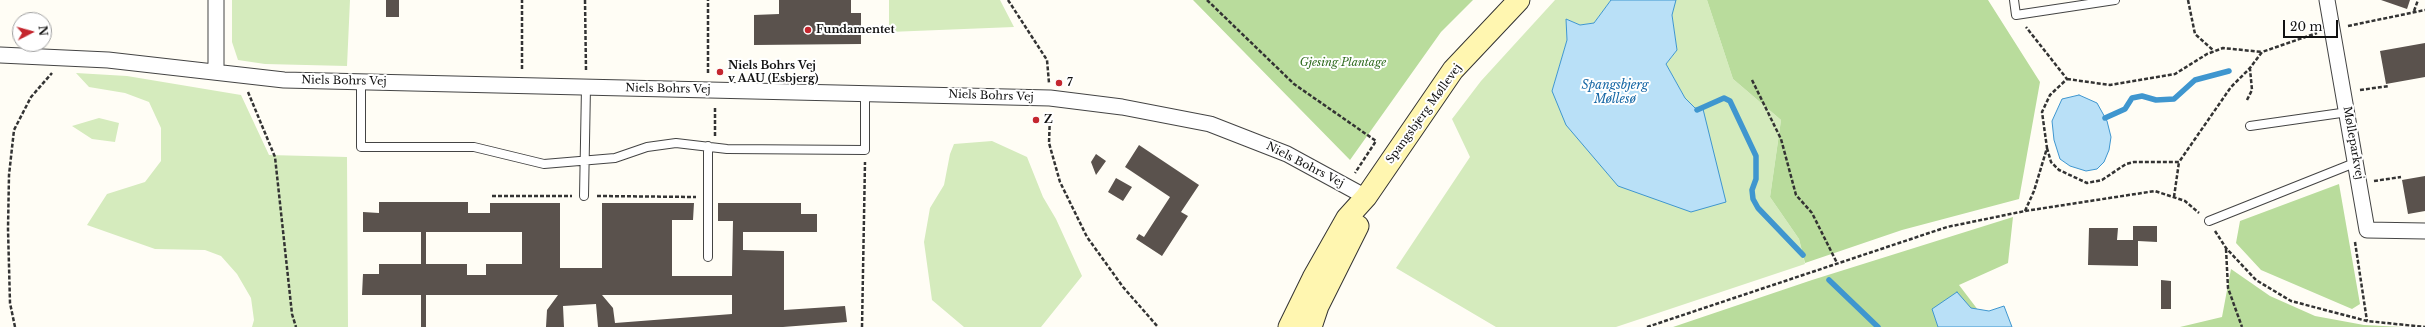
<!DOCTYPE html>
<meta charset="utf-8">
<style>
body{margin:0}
#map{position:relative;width:2425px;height:327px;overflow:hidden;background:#fffdf5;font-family:"Libre Baskerville",serif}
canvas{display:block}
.north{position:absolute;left:12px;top:12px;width:40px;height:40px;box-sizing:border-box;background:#fff;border:1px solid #a0a0a0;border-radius:50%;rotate:84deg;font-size:11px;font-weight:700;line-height:16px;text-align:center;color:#111}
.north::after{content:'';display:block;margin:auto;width:14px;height:18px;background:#c4262e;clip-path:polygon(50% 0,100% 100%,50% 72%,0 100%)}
.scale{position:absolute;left:2283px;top:20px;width:55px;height:18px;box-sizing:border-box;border:2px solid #111;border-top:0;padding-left:5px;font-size:12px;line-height:14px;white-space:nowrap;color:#111;-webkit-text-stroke:3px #fff;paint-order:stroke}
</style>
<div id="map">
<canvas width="2425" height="327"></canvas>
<div class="north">N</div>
<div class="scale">20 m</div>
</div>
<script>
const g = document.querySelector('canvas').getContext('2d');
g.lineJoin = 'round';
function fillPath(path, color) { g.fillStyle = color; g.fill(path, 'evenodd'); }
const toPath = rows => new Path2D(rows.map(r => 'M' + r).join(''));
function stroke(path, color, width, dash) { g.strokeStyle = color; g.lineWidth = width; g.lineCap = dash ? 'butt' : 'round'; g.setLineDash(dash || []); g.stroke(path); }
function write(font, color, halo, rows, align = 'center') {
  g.font = font + ' "Libre Baskerville",serif'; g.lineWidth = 4; g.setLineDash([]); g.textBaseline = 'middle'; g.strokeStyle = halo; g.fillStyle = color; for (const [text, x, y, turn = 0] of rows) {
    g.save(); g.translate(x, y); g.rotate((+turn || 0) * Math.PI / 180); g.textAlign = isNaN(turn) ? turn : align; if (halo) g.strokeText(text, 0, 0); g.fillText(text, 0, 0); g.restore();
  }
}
const green = toPath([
 [232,0,350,0,347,66,265,64,238,60,232,42],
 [889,0,1000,0,1014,27,889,32],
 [1555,0,1611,0,1594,23,1580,25,1566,19,1567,40,1552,91,1695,108,1685,98,1666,64,1677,50,1672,15,1674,4,1676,0,1707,0,1733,79,1781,120,1770,197,1799,239,1805,264,1616,327,1496,327,1396,268,1470,157,1452,119,1481,81],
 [76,73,127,76,241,95,269,155,347,157,348,327,252,327,254,320,251,298,237,274,221,256,205,250,155,249,87,225,107,194,145,182,161,161,161,128,149,102,125,93,89,87],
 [99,118,119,123,115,142,92,139,72,126],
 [992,141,1027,157,1043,197,1056,219,1082,276,1041,327,964,327,932,300,924,242,930,208,944,185,950,154,954,144]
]);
const forest = toPath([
 [1193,0,1473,0,1441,32,1350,160],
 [1707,0,1988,0,2040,82,2019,199,1902,230,1805,263,1799,239,1770,197,1781,120,1733,79],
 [2339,184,2360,304,2352,309,2261,270,2236,243,2240,221],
 [2013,217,2008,263,1959,285,1991,327,1673,327,1812,280],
 [2231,269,2270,296,2315,316,2364,325,2402,327,2180,327,2222,317]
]);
const water = toPath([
 [1611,0,1676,0,1672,15,1677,50,1666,64,1685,98,1695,108,1703,109,1726,202,1691,212,1618,186,1566,125,1552,91,1567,40,1566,19,1580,25,1594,23,1611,0],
 [2079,95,2097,103,2107,121,2111,137,2109,150,2104,162,2097,169,2086,171,2070,166,2060,159,2054,140,2052,121,2062,99,2079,95],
 [1957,292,1971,308,1989,311,2004,306,2012,327,1938,327,1932,309,1957,292]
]);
const stream = toPath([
 [1697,110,1724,98,1730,101,1756,156,1756,179,1752,190,1753,199,1758,208,1803,255],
 [2105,118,2125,109,2132,98,2142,96,2156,100,2174,99,2195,80,2229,71],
 [1829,280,1878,327]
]);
const building = toPath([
 [386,0,399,0,399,17,386,17],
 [779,0,851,0,851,13,861,13,861,44,754,45,754,15,779,14],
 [2381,0,2410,0,2407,9],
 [2425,43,2425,77,2386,84,2380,51],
 [1139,145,1199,185,1181,212,1188,216,1162,256,1136,239,1139,234,1144,237,1170,197,1125,167],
 [1096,154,1106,161,1096,175,1091,162],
 [2425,176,2425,211,2408,214,2402,180],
 [1116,178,1132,187,1123,201,1108,192],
 [379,202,468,202,468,213,490,213,490,203,560,203,560,268,602,268,602,203,694,203,693,220,672,220,672,276,732,276,733,221,718,221,718,203,801,203,801,214,817,214,817,232,743,232,743,250,784,251,784,310,845,306,847,322,783,327,598,327,596,304,563,306,564,327,546,327,547,310,558,295,426,295,426,327,421,327,421,295,362,295,363,274,379,274,379,264,421,264,421,232,363,232,363,212,379,213],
 [426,232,522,232,522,264,486,264,486,275,467,275,467,264,426,264],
 [602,295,732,295,732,314,615,323,613,308],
 [2133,226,2157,226,2157,242,2138,241,2138,266,2088,265,2089,228,2118,228,2117,240,2133,240],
 [2161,280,2171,281,2171,309,2161,309]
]);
const path = toPath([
 [585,0,586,70],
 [1008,0,1047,60,1049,83],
 [1207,0,1294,84,1376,141,1355,173],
 [2188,0,2195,34,2214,51],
 [2414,11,2418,0],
 [2348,26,2425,10],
 [522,69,522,0],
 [708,73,708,0],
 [2067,79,2110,85,2175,74,2207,54,2223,48,2262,52],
 [1752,80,1781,139,1796,195,1812,213,1837,263],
 [2360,90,2389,86],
 [248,92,275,157,292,314,296,327],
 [2247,100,2252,90,2250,69],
 [1050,114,1049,143,1060,182,1087,237,1123,287,1158,327],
 [715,136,715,107],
 [2047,148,2051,162,2059,170,2087,183,2102,180,2126,164,2134,162,2179,162,2231,87,2250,68,2262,52,2317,33],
 [2374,181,2401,177],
 [492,196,572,196],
 [597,196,696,197],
 [2174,197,2179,162],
 [2025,211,2034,191,2047,148,2042,112,2050,95,2067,79,2026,27],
 [2215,231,2226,248,2256,280,2291,301,2367,321,2425,327],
 [2355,242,2367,321],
 [2226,249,2228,288,2242,327],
 [15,327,10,303,8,229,9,175,14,130,31,97,52,73],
 [862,327,865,162],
 [1647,327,1947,227,2025,211,2155,191,2185,201,2199,213]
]);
const lane = toPath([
 [2014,0,2016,15,2115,0],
 [361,82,361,147,474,147,544,164,615,158,647,147,676,143,727,149,865,150,865,92],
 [2250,126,2348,112],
 [708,146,708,257],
 [584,196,586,87],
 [2209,221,2357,162]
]);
const street = toPath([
 [2327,0,2367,230,2425,231],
 [0,55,108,60,284,80,1050,98,1122,107,1210,124,1287,154,1366,197],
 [216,71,216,0]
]);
const secondary = toPath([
 [1289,327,1313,278,1347,218,1366,197,1453,70,1519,0],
 [1311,327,1318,306,1358,226]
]);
const markers = [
 [808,30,4,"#c4262e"],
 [720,72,4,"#c4262e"],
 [1059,83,4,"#c4262e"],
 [1036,120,4,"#c4262e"]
];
const poiNames = [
 ["Fundamentet",816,30],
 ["Niels Bohrs Vej",728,66],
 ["v AAU (Esbjerg)",728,79],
 ["7",1067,83],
 ["Z",1044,120]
];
const parkNames = [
 ["Gjesing Plantage",1343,63]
];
const streetNames = [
 ["Niels Bohrs Vej",344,81,1],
 ["Niels Bohrs Vej",668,89,1],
 ["Niels Bohrs Vej",991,96,2],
 ["Spangsbjerg Møllevej",1424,114,-54],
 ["Mølleparkvej",2353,143,80],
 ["Niels Bohrs Vej",1305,165,27]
];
const waterNames = [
 ["Spangsbjerg",1615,86],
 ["Møllesø",1615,100]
];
fillPath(green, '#d5ebbd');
fillPath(forest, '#b9dc9c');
fillPath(water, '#b9e0f7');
stroke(water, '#3f96cf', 1);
stroke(stream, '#3f96cf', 5.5);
fillPath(building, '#5a524d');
stroke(lane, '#444', 10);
stroke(street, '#444', 17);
stroke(secondary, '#333', 23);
stroke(path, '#333', 2.5, [4, 2]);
stroke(lane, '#fff', 8);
stroke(street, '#fff', 15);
stroke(secondary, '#fff6b0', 21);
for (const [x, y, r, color] of markers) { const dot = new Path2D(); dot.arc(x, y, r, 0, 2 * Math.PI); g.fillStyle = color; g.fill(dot); stroke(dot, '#fff', 1.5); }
write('bold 11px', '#111', '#fff', poiNames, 'left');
write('italic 11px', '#2f6b1f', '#fff', parkNames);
write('11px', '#111', '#fff', streetNames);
write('italic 12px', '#1768a6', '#fff', waterNames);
</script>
